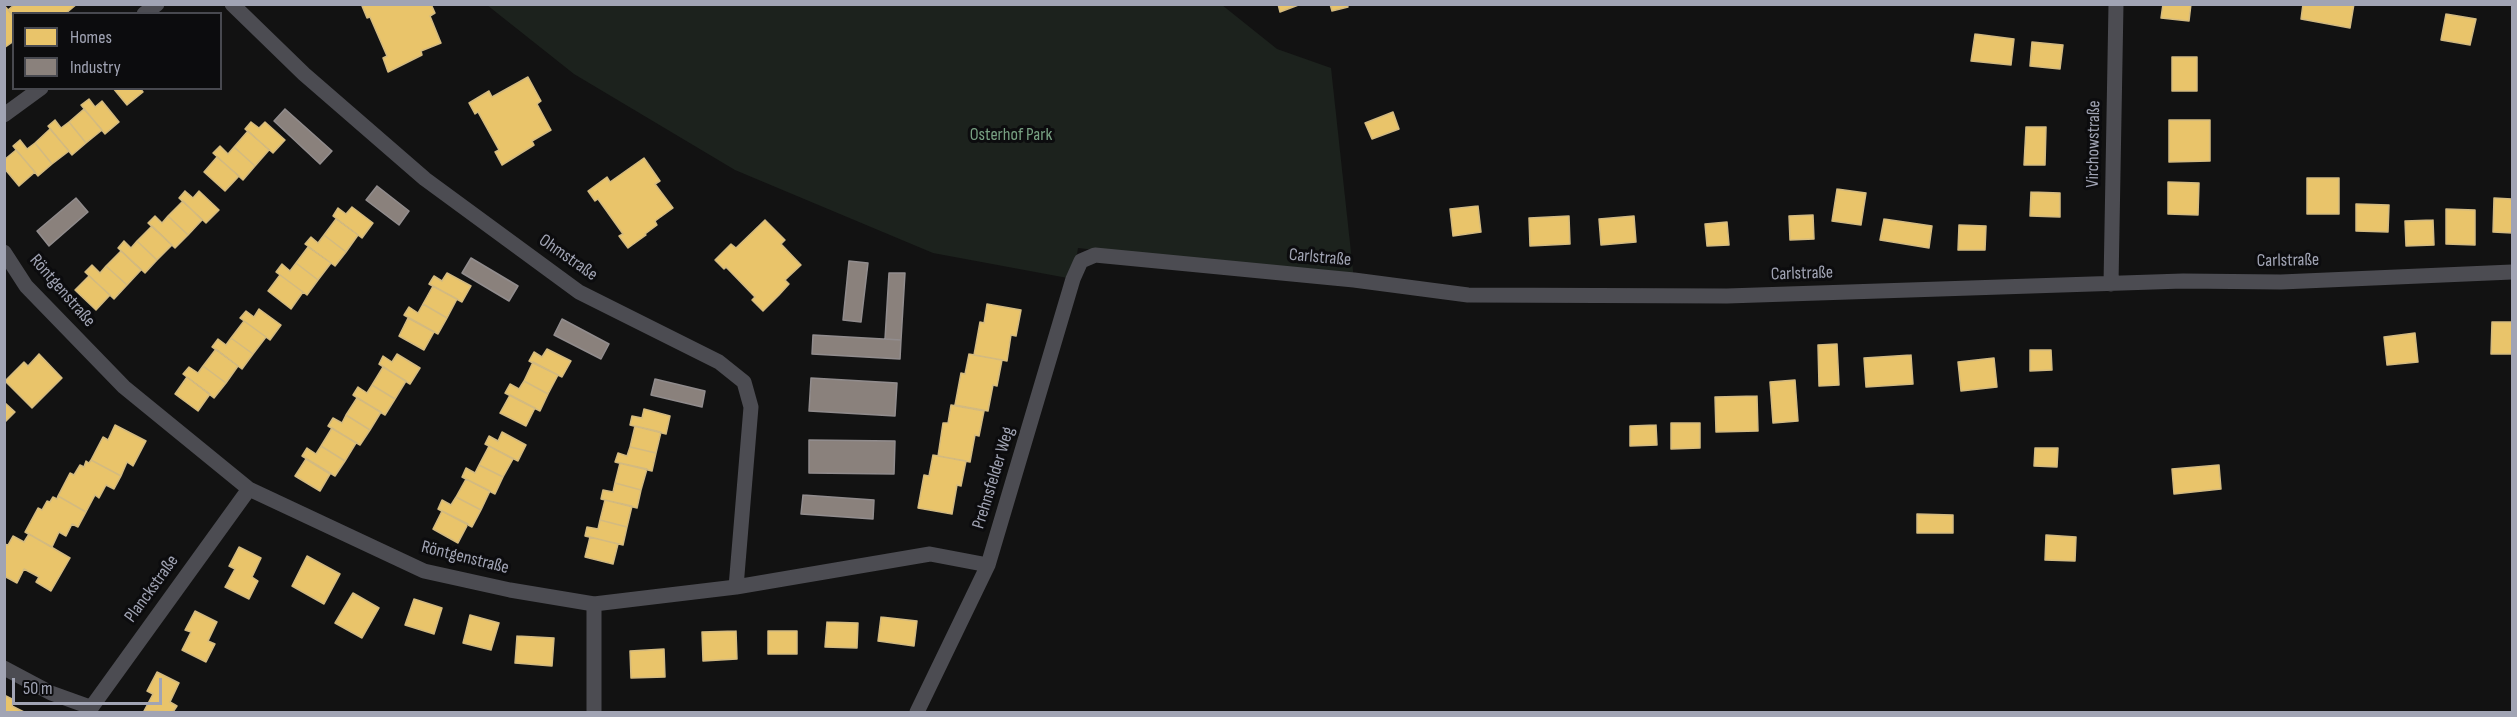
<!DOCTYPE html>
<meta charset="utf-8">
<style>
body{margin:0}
#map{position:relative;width:2517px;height:717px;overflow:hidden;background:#121212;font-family:"Sofia Sans Condensed",sans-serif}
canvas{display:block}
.frame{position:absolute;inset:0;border:6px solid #a1a4b4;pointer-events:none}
.legend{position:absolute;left:12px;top:12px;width:210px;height:78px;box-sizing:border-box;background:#0c0c0e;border:2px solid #484950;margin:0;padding:8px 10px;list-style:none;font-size:18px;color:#a1a4b4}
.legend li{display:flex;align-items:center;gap:12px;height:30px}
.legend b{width:30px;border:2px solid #484950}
.scale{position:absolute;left:12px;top:678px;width:150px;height:27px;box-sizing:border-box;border:3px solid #a1a4b4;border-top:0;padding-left:8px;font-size:18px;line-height:21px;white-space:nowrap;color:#a1a4b4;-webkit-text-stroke:4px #0c0c0e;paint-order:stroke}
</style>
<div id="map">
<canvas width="2517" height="717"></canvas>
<div class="frame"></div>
<ul class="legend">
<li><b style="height:16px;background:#e9c46a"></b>Homes</li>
<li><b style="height:16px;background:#8a817c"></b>Industry</li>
</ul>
<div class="scale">50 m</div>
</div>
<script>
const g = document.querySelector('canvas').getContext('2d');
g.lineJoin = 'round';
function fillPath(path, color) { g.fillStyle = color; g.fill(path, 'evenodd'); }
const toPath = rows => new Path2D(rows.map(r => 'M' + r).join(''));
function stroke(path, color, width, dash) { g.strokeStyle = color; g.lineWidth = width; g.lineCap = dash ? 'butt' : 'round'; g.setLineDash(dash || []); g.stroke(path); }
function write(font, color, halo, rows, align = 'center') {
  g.font = font + ' "Sofia Sans Condensed",sans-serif'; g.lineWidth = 6; g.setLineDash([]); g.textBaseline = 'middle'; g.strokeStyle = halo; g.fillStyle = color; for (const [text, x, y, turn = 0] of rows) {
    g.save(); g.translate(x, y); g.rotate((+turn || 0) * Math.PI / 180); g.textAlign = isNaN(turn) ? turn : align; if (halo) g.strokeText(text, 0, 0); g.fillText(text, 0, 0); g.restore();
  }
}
const green = toPath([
 [487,5,1222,5,1277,49,1331,68,1354,280,1078,248,1073,279,933,253,735,170,574,74]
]);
const homes = toPath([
 [15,4,77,4,65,14,14,14,14,17,8,10,15,4],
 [367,4,431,4,435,13,430,16,441,43,421,51,422,55,388,72,383,58,387,56,370,17,367,18,362,6,367,4],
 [1278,4,1301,4,1280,12,1278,4],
 [1330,4,1347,4,1348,7,1332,11,1330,4],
 [2163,4,2191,4,2189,21,2161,18,2163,4],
 [2303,4,2354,4,2350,28,2301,19,2303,4],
 [4,5,14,17,14,41,4,48,4,5],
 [2446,14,2476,19,2470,45,2441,40,2446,14],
 [1975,34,2014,39,2011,65,1971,61,1975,34],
 [2032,42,2063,45,2060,69,2030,66,2032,42],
 [2172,57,2197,57,2197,91,2172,91,2172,57],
 [528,77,541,101,537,104,551,130,532,141,534,145,502,165,495,152,499,150,478,112,475,114,469,103,489,91,492,97,528,77],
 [113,88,140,88,143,92,127,105,113,88],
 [89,99,95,107,102,101,119,122,105,134,81,105,89,99],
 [84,109,102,130,86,143,69,122,84,109],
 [1393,112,1399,129,1372,139,1365,123,1393,112],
 [55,120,61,128,69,122,86,143,72,155,48,126,55,120],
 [2169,120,2210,120,2210,161,2169,162,2169,120],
 [251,122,259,128,265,122,285,140,273,153,245,129,251,122],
 [2026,127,2046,127,2045,165,2024,165,2026,127],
 [50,129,69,151,52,164,35,143,50,129],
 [248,131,269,150,255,166,234,147,248,131],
 [20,140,27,149,35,143,52,164,38,176,13,146,20,140],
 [220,146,228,154,234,147,255,166,243,180,213,153,220,146],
 [16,150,35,172,19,186,4,168,4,160,16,150],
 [217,157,239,176,225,191,204,172,217,157],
 [644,158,660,181,655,184,673,208,655,221,657,225,645,234,646,235,628,248,619,236,623,234,598,199,595,201,588,191,607,177,610,182,644,158],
 [2307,178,2339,178,2339,214,2307,214,2307,178],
 [2168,182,2199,183,2198,215,2168,214,2168,182],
 [1837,189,1866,193,1861,225,1832,221,1837,189],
 [185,191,193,198,199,191,219,210,206,223,179,198,185,191],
 [2031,192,2060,193,2060,217,2030,216,2031,192],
 [2494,198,2512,199,2512,233,2493,232,2494,198],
 [183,201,202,220,188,235,168,216,183,201],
 [2356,204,2389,205,2388,232,2356,231,2356,204],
 [1478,206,1481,232,1453,236,1450,209,1478,206],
 [352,207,373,223,362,238,333,216,338,208,346,214,352,207],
 [2446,209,2475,210,2475,245,2446,244,2446,209],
 [1813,215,1814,239,1790,240,1789,216,1813,215],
 [155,216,162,223,168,216,188,235,175,248,148,223,155,216],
 [1569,216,1570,244,1530,246,1529,218,1569,216],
 [1634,216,1636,242,1601,245,1599,219,1634,216],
 [336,219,358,235,346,252,324,235,336,219],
 [1884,219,1932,226,1929,248,1880,240,1884,219],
 [765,220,785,240,781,244,801,265,785,280,789,284,779,295,763,311,752,300,755,297,726,267,724,269,715,260,731,244,736,248,765,220],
 [2433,220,2434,245,2406,246,2405,221,2433,220],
 [1727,222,1729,245,1707,246,1705,224,1727,222],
 [1959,225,1986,226,1985,250,1958,250,1959,225],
 [152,226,172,245,157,260,137,241,152,226],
 [324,235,346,252,335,266,305,244,311,237,318,243,324,235],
 [124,241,131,248,137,241,157,260,145,273,118,248,124,241],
 [308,247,331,263,318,280,296,263,308,247],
 [121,251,141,270,127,285,106,266,121,251],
 [296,263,318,280,307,295,276,272,282,264,290,271,296,263],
 [92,265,100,273,106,266,127,285,114,299,85,272,92,265],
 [447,273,471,286,462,302,429,284,434,276,442,281,447,273],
 [280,275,303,292,291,309,268,291,280,275],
 [89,276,110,295,96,310,75,290,89,276],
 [433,286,457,299,447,318,423,304,433,286],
 [423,304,447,318,438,334,404,315,409,307,418,313,423,304],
 [987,304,1021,310,1016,336,1011,335,1007,361,974,355,980,322,984,323,987,304],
 [259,309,281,325,270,340,240,318,246,311,254,317,259,309],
 [408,318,434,332,424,350,399,336,408,318],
 [244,321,266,337,253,354,231,338,244,321],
 [2492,322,2512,322,2512,354,2491,354,2492,322],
 [2415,333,2418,362,2387,365,2384,337,2415,333],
 [231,338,253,354,242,369,212,347,218,339,226,345,231,338],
 [1837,344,1839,385,1819,386,1818,345,1837,344],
 [216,349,238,366,226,383,203,366,216,349],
 [547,349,571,361,562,377,529,361,534,352,542,357,547,349],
 [2030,350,2051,350,2052,370,2030,371,2030,350],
 [39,354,62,378,32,408,5,381,24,362,28,366,39,354],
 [397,354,420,368,410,384,379,364,383,356,392,362,397,354],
 [969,354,1002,360,997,386,993,385,988,411,955,405,961,373,965,374,969,354],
 [1911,355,1913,384,1866,387,1864,358,1911,355],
 [1994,358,1997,387,1961,391,1958,362,1994,358],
 [533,362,558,375,548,394,524,381,533,362],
 [203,366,226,383,214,398,183,374,189,367,198,373,203,366],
 [383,367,406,381,395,399,372,385,383,367],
 [187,377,210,394,198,411,175,394,187,377],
 [1795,380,1798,421,1773,423,1770,382,1795,380],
 [524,381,548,394,540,411,505,393,510,384,519,389,524,381],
 [372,385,395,399,385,415,353,395,358,387,367,393,372,385],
 [510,395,535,408,526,426,500,413,510,395],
 [1757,396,1758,431,1716,432,1715,397,1757,396],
 [357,398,381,412,370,430,346,415,357,398],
 [4,402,15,412,4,423,4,402],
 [951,405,984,411,979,436,975,435,970,462,938,456,943,423,948,423,951,405],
 [644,409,670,416,666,434,630,425,632,416,642,418,644,409],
 [346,415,370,430,360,445,328,426,333,418,342,423,346,415],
 [1671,423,1700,423,1700,448,1671,449,1671,423],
 [115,425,146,441,133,466,127,462,121,476,91,460,103,437,108,440,115,425],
 [1656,425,1657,445,1630,446,1630,426,1656,425],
 [635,426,661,432,656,453,630,447,635,426],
 [332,428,356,443,345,461,321,446,332,428],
 [502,432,526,445,518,461,485,444,489,436,498,441,502,432],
 [321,446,345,461,335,476,302,456,307,448,316,454,321,446],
 [489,446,513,459,503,477,479,465,489,446],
 [630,447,656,453,652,471,615,462,618,453,627,456,630,447],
 [2035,448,2058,448,2057,467,2034,466,2035,448],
 [933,455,966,461,961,486,957,485,952,514,918,508,924,475,929,476,933,455],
 [306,459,330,474,320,491,295,476,306,459],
 [91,460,121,476,114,489,106,485,99,498,95,495,86,512,58,496,70,473,74,475,80,465,84,467,86,461,89,463,91,460],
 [620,463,647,469,641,490,615,483,620,463],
 [479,465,503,477,495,494,462,477,466,468,475,473,479,465],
 [2219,465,2221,489,2174,494,2172,469,2219,465],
 [466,479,490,491,481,510,456,497,466,479],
 [615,483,641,490,637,508,601,499,603,490,613,492,615,483],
 [58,496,86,512,78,527,72,524,66,536,59,532,52,547,25,532,38,508,42,510,47,501,50,502,53,497,57,499,58,496],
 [456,497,481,510,472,527,438,509,442,500,451,505,456,497],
 [605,500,632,506,627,527,600,520,605,500],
 [442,511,468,524,458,543,433,529,442,511],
 [1917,514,1953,515,1953,533,1917,533,1917,514],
 [600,520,627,527,623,545,585,536,587,527,598,529,600,520],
 [29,534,70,558,51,591,36,582,39,577,24,569,17,583,4,576,4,544,8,545,13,536,24,542,29,534],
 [2046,535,2076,537,2075,561,2045,560,2046,535],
 [590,537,618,544,613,564,585,557,590,537],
 [239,547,261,558,252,577,258,581,249,599,225,587,235,569,229,566,239,547],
 [307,556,340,574,324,604,292,586,307,556],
 [353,593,379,608,362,638,335,623,353,593],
 [414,599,442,608,434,634,405,625,414,599],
 [195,611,217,622,208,641,215,644,206,662,182,650,191,632,185,630,195,611],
 [470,615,499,623,491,650,463,643,470,615],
 [881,617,917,621,914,646,878,641,881,617],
 [827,622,858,623,857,648,825,647,827,622],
 [736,631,737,659,703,661,702,632,736,631],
 [768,631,797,631,797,654,768,654,768,631],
 [517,636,554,638,552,666,515,663,517,636],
 [664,649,665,677,631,678,630,651,664,649],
 [157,672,179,683,170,702,177,706,173,712,144,711,153,694,147,691,157,672],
 [4,695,14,700,12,706,24,712,4,712,4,695]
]);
const industry = toPath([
 [285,109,332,151,320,164,274,121,285,109],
 [377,186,409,211,399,225,366,200,377,186],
 [76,198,88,212,49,246,37,231,76,198],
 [471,258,518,286,509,301,462,273,471,258],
 [849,261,868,263,861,322,843,320,849,261],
 [889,273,905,273,901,340,885,339,889,273],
 [562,319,609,344,601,359,554,335,562,319],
 [813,335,901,340,900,359,812,354,813,335],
 [811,378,897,383,895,416,809,411,811,378],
 [655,379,705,391,702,407,651,395,655,379],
 [809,440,895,441,894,474,809,473,809,440],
 [803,495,874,500,873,519,801,514,803,495]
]);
const minor = toPath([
 [232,4,304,74,425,179,579,292,719,362,744,382,751,407,736,587],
 [144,14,157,4],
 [4,115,41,88],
 [4,252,26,286,124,387,249,489,424,571,510,590,594,604,736,587,930,554,988,565],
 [2111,284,2116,4],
 [594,604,594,712],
 [4,668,51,693,90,707],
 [88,712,249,489],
 [917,712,988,565,1073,279,1081,261,1095,255,1354,280,1468,295,1727,296,2183,281,2281,282,2512,272]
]);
const parkNames = [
 ["Osterhof Park",1011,135]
];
const streetNames = [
 ["Virchowstraße",2094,144,-89],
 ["Ohmstraße",568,258,35],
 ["Carlstraße",1320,258,5],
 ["Carlstraße",2288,261,-1],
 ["Carlstraße",1802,274,-2],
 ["Röntgenstraße",62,291,49],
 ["Prehnsfelder Weg",994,478,-73],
 ["Röntgenstraße",465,558,14],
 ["Planckstraße",152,589,-54]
];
fillPath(green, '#1c221d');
fillPath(homes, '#e9c46a');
stroke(homes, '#d3ba80', 1.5);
fillPath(industry, '#8a817c');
stroke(industry, '#918c8d', 1.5);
stroke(minor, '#4c4c52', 15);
write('18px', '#77a082', '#0c0c0e', parkNames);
write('18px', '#a1a4b4', '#0c0c0e', streetNames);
</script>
